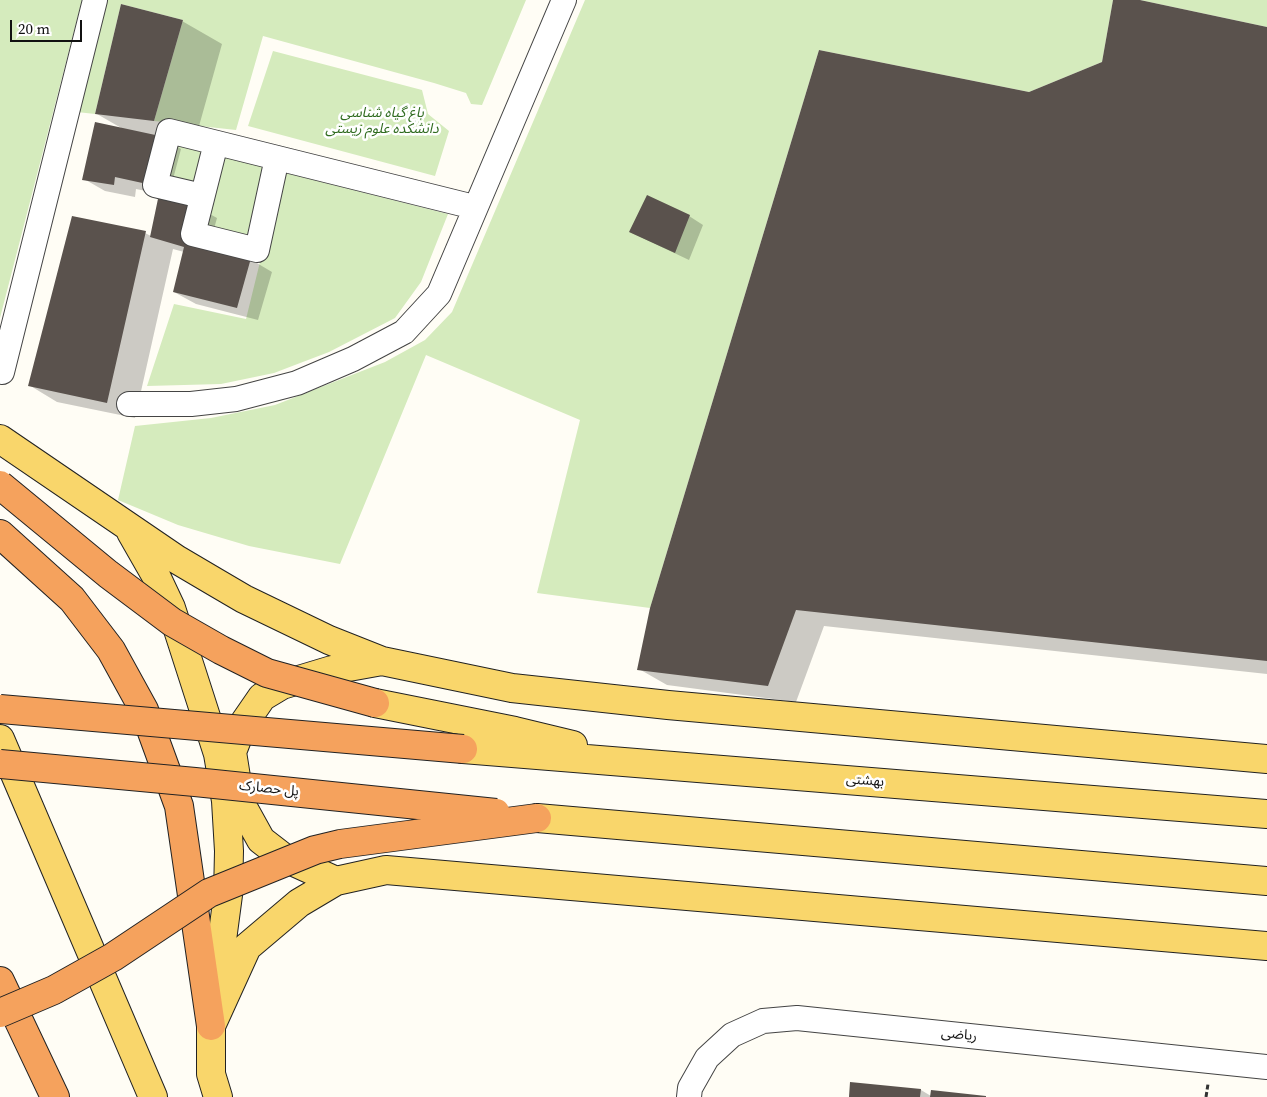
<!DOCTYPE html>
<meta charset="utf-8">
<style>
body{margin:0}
#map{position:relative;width:1267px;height:1097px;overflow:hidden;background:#fffdf5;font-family:"Source Serif 4",serif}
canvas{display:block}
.scale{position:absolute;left:10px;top:20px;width:72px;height:22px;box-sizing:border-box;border:2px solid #111;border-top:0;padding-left:6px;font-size:15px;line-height:18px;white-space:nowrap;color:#111;-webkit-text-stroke:4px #fff;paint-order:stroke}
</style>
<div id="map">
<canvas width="1267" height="1097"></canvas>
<div class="scale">20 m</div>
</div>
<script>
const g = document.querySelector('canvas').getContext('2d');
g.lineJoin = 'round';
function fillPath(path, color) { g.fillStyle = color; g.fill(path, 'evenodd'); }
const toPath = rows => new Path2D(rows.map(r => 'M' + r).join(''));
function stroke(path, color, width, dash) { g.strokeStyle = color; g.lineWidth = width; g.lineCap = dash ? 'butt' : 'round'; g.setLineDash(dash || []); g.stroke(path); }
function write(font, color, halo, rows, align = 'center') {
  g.font = font + ' "Source Serif 4","Noto Sans Arabic",serif'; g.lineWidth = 5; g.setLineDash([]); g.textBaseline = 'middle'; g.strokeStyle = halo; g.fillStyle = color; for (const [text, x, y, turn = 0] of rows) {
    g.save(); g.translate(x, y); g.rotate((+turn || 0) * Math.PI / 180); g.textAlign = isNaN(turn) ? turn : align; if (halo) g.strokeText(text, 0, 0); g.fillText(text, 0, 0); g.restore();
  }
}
const green = toPath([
 [0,0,82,0,0,318],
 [107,0,526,0,482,105,471,104,466,93,434,83,263,36,236,130,154,121,183,20,121,4,95,114,77,112],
 [585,0,1113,0,1102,62,1029,92,819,50,650,608,537,593,580,420,426,355,340,564,249,546,178,525,118,500,135,426,211,418,275,405,385,362,425,340,452,312],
 [1140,0,1267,0,1267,27],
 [273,51,422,90,428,114,449,131,435,176,248,126],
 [172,139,205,149,194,187,163,176],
 [220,153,268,166,252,238,200,225],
 [282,172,448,214,421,282,395,318,329,352,274,373,221,384,147,386,174,304,246,319]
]);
const shadow = toPath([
 [1114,0,1134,0,1267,28,1267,674,824,626,796,702,667,685,639,669,1029,93,1103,63],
 [182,21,222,44,194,144,165,140,181,149,168,198,195,206,217,218,209,247,250,259,272,272,258,320,196,304,174,292,184,252,173,249,135,418,57,402,29,385,145,233,151,236,161,194,136,189,135,197,105,191,84,179,123,129,97,114],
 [689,216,703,225,689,260,630,232],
 [851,1083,921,1090,931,1096,985,1097,850,1097]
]);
const building = toPath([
 [1113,0,1140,0,1267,27,1267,661,796,610,768,686,637,670,650,608,819,50,1029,92,1102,62],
 [121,4,183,20,154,121,95,114],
 [95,122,160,136,147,184,115,177,114,185,82,180],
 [159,194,196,205,186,239,251,258,237,308,173,292,184,247,150,237],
 [647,195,690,215,675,253,629,232],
 [72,216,146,231,107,403,28,386],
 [850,1082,921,1089,920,1097,849,1097],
 [931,1090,986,1096,986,1097,930,1097]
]);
const path = toPath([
 [1206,1097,1208,1084]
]);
const minor = toPath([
 [216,143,193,234,257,250,277,158],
 [202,196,155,185,169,131,474,207],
 [2,372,95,0],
 [129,404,191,404,236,399,297,383,353,359,404,332,439,294,564,0],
 [689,1097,690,1088,707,1058,732,1035,763,1021,797,1018,1267,1067]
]);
const major = toPath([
 [0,439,176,559,215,582,244,599,329,640,382,661,512,688,668,705,1267,759],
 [131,532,155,574,171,608,218,754,226,801,229,851,228,895,214,1000],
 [375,703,515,731,573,745],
 [0,739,153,1097],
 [463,749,1267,814],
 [537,818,1267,881],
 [336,881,283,857,261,840,240,802,232,752,242,726,262,697,282,685,332,670,382,661],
 [218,1097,211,1074,211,1026,247,947,299,903,336,881,386,870,1267,946]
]);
const highway = toPath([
 [0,534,72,599,111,650,144,710,179,806,211,1026],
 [0,981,55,1097]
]);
const highwayBridge = toPath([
 [0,485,108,574,172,622,221,650,267,673,375,703],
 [0,709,463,749],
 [0,764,195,782,496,813],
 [0,1013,54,990,113,957,209,893,315,850,340,844,537,818]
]);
const parkNames = [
 ["باغ گیاه شناسی",382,113],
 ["دانشکده علوم زیستی",382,129]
];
const streetNames = [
 ["بهشتى",865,781,4],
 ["پل حصارک",269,789,6],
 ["ریاضی",959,1035,6]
];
fillPath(green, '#d5ebbd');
fillPath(shadow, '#0003');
fillPath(building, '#5a524d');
stroke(minor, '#444', 26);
stroke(major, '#222', 30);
stroke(highway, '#222', 30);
stroke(path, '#333', 3, [5, 2.5]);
stroke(minor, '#fff', 24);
stroke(major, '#f9d66b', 28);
stroke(highway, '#f5a25d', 28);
stroke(highwayBridge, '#222', 30, []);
stroke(highwayBridge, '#f5a25d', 28);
write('italic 14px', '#2f6b1f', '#fff', parkNames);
write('14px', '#111', '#fff', streetNames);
</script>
